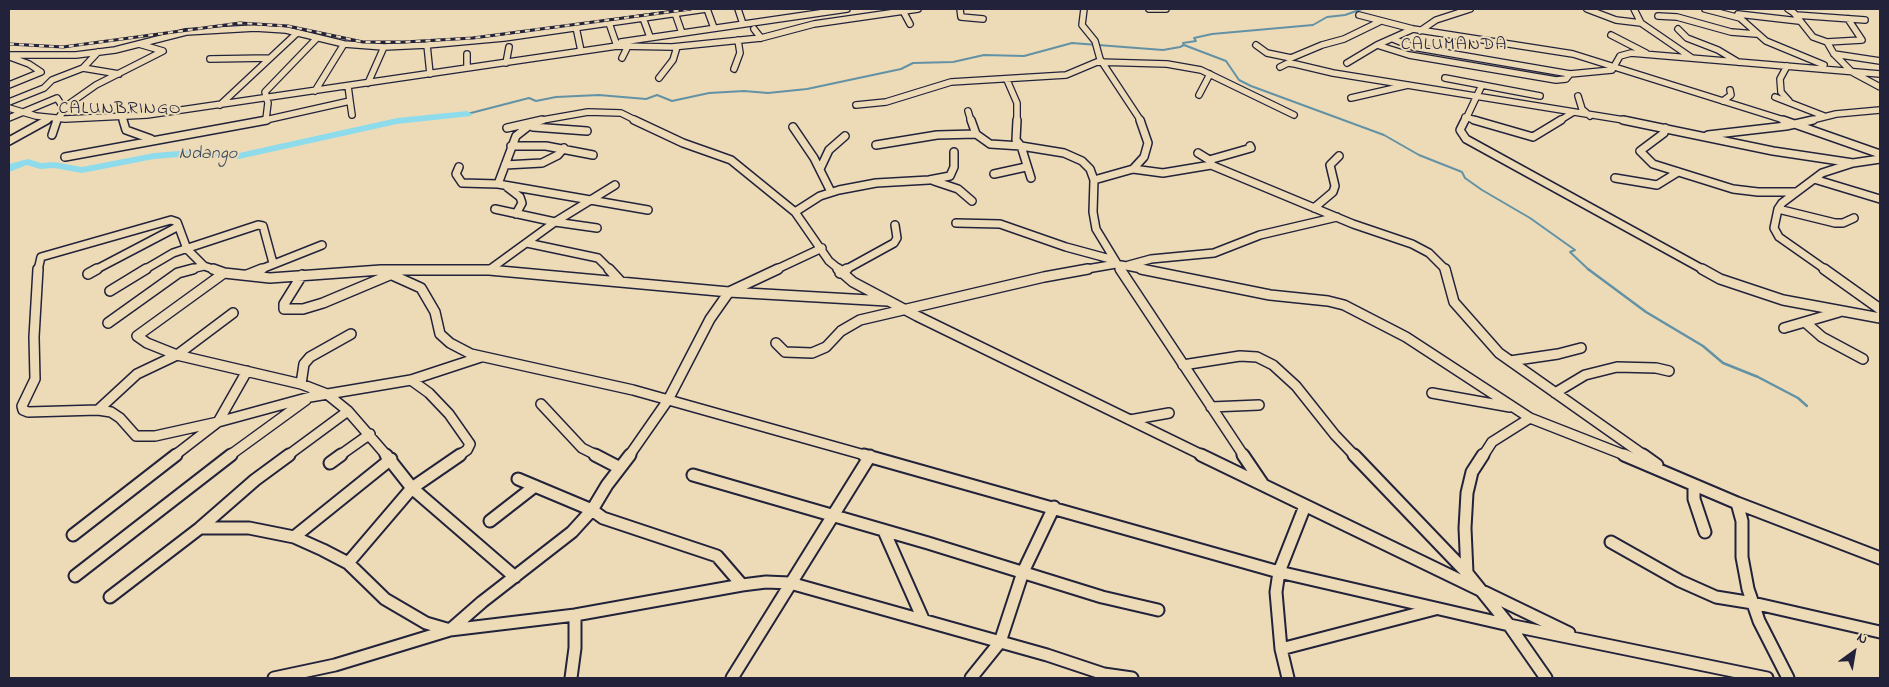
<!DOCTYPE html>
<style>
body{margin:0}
#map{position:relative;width:1889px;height:687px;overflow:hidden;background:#eddbb8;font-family:"Indie Flower",sans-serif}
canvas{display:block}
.frame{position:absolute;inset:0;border:10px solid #22223b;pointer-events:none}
.north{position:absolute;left:1829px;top:627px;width:50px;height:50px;-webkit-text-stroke:4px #eddbb8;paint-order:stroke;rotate:32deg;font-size:14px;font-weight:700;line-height:20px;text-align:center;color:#22223b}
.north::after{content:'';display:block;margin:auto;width:18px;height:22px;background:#22223b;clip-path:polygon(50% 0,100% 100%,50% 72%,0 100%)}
</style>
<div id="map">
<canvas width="1889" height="687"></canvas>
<div class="frame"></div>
<div class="north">N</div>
</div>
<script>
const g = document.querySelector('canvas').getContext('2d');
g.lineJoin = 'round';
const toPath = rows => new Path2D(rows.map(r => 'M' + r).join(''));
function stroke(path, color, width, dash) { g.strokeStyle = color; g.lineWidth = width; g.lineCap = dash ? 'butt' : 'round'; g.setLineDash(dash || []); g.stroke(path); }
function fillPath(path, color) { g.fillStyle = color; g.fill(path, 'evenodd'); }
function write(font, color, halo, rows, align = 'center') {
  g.font = font + ' "Indie Flower",sans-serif'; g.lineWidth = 4; g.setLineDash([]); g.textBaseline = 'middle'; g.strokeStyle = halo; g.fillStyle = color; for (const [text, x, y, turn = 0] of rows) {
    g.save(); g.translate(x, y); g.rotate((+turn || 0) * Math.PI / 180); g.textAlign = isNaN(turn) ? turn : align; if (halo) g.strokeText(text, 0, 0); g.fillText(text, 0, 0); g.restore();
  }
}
const streamFar1 = toPath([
 [1184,45,1226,61,1239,80,1251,86,1384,135,1419,155,1462,172,1465,178,1482,190,1530,218,1575,250,1570,252,1589,270],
 [467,114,529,98,536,101,556,97,599,95,646,99,657,95,672,101,709,93,744,91,768,93,807,89,901,69,913,63,953,62,984,55,1024,56,1072,43,1163,50,1180,47,1184,45,1183,43,1196,41,1194,38,1212,34,1313,25,1327,17,1345,15,1362,9]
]);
const stream = toPath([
 [1588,269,1646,312,1703,346,1723,363,1758,377,1798,398,1807,406]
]);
const river = toPath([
 [467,111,472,114,471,116,397,124,239,159,204,155,154,159,82,173,54,168,40,169,27,165,9,172,9,164,28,159,41,163,54,162,82,167,154,153,204,149,239,153,397,118,467,111]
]);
const minorFar3 = toPath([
 [707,9,714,28],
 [738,9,743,24],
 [960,9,961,17,983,19],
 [1084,9,1082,25,1095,41,1100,59,1141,121],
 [1149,9,1166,9],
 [1587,9,1616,20,1641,23,1692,58],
 [1634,9,1641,23],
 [1705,9,1740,18,1766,41,1824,65],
 [1788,9,1794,13,1813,37,1827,42,1834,54,1852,72,1880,87],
 [903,11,910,24],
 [675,13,682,33],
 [1738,14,1799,21],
 [1359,15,1413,29,1573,54,1787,121],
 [1796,15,1865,20],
 [1658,16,1677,17,1731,32,1756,34],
 [643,18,650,37],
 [609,23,617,46],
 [576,27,581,51],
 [754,29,761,38],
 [1678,29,1687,38,1718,50,1738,62],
 [1420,31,1436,20,1470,9],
 [1611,35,1646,53],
 [1393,39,1413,47,1570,74,1612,70,1620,56,1631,53,1880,74],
 [621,42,847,9],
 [1827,42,1862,40,1848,19],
 [427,45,430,74],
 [1256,45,1267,53,1291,58,1322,45,1344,39,1379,22],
 [1377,45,1409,55,1556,80,1566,79,1570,74],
 [467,54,467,68],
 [1834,54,1880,61],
 [9,55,76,55,115,50,186,32,255,28,286,30,344,44,384,47,427,45,504,38,706,9],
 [622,58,628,46],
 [210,59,270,58],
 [506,63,509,47],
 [1347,63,1377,45,1413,29],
 [1787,66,1780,79,1781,92,1789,101],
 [1280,67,1288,63,1295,64,1333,73,1630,121],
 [83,68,119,74],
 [734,69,740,53,738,40],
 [659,78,673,60,677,47],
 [1445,78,1540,96],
 [1007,80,1017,103,1017,121],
 [368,83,384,47],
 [9,85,41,72,29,64,10,57],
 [315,91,344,44],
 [1199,95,1210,74],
 [1578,96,1582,109,1590,116],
 [1775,97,1824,116],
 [1351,98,1408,85],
 [350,101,352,115],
 [1723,101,1731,95,1730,90],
 [9,102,44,88,52,80,83,68,98,52],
 [220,105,297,33],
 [856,105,886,102,951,82,1066,75,1097,62,1167,64,1201,70,1294,115],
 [9,108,36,116,65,119,147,115,617,46,672,47,761,38,814,24,918,9],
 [968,111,971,121],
 [1465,117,1478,121],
 [9,118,57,98,64,109],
 [123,118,123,121],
 [266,119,268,103,265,92,317,38],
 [45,121,50,118],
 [56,121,69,104,96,85,163,51,139,44],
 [261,121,350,101,348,86],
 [537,121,588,112,621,113,637,121],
 [1465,121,1482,85],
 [1559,121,1572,113],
 [1808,121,1836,114,1880,110]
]);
const minorFar2 = toPath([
 [123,120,126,130,151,139],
 [634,120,683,143,731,160,795,212,829,261,840,270],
 [971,120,976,134],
 [1017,120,1016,140,1021,146,1064,153,1082,161,1090,169,1094,180,1093,212,1096,229,1121,270],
 [1465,120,1460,130,1466,139,1704,270],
 [1474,120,1533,137,1561,120],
 [1623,120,1773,151,1853,163],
 [1783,120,1880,154],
 [533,127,587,131],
 [793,127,814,158,831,192],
 [507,128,542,120],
 [1665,128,1664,133,1640,151,1653,164,1733,189,1758,192,1795,192],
 [52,135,57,120],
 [1708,135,1786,126,1813,120],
 [9,141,47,120],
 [876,145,937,135,976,134,990,144,1021,146,1031,178],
 [511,146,546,146,593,155],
 [65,157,267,120],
 [1209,160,1251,148,1250,146],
 [505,165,542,163,558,155,564,148],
 [1211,165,1353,224,1412,244,1429,253,1446,270],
 [459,167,456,174,462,183,498,184,648,210],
 [820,169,829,150,845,136],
 [1133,169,1163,173,1211,165,1211,161,1198,153],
 [994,174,1026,167],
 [1615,178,1657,185,1678,172],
 [1814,179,1880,199],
 [1094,180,1133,169,1144,157,1148,143,1140,120],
 [934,181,958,189,972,201],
 [498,184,516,136,530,125],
 [507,187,520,197,522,203,516,214],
 [1314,208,1333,192,1335,186,1330,165,1339,156],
 [495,209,555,222,597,228],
 [1778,209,1835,223,1843,223,1854,218],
 [795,212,820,196,839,190,876,183,929,180,950,176,954,167,954,152],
 [956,223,1000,224,1066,247,1114,260],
 [527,243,598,258,610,270],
 [1129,265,1151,259,1214,253,1260,235,1337,217],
 [38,270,41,257,171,220,177,222,187,249,204,266,216,270],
 [95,270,177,227],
 [144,270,173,253,258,225,263,226,273,263],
 [188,270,204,266],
 [259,270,322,245],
 [378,270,381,270],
 [382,270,492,270],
 [489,270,555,222,615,185],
 [775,270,822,248],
 [845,270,894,243,897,238,895,225],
 [1081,270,1116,264,1147,270],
 [1826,270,1779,237,1774,228,1778,209,1782,203,1822,173,1853,163,1880,159]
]);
const minorFar1 = toPath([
 [38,269,34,337,35,379,22,406,23,410,28,412,98,410],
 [213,269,224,273,270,278,381,270],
 [609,269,621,282],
 [838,269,853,282,917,316,1204,456],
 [1120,269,1244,456],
 [1141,269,1270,295,1328,301,1344,305,1406,337,1530,418,1627,456],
 [1445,269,1454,302,1499,353,1645,456],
 [1702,269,1720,279,1783,300,1880,318],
 [1824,269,1880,309],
 [224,273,137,336,147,343,177,355,301,384,327,394,348,411,387,456],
 [840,273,847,269],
 [88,274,97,269],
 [247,275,262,269],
 [302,275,284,304,284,309,303,309,323,303,392,274],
 [110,291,146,269],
 [233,313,177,355,137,374,98,410,111,412,120,418,136,436,155,436,218,422,310,397,411,380,481,357],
 [108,323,178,273,193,269],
 [1806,323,1822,337,1863,359],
 [1784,328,1839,312],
 [776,343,785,352,812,353,826,347,841,331,860,320,1044,277,1088,269],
 [1510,361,1558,354,1581,348],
 [1183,365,1240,356,1257,357,1273,365,1296,386,1335,435,1355,456],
 [411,380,429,393,449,414,470,444,467,450,458,456],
 [301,384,304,364,310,357,351,334],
 [1432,393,1510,407],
 [1555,393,1585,375,1617,367,1656,368,1669,371],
 [541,404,582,448,598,456],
 [1211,407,1259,405],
 [1130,420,1169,413],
 [174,456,218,422,247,371],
 [229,456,306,400],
 [287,456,348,411],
 [339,456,370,434],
 [629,456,668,400,710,319,729,292,778,269],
 [868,456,633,390,471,354,450,343,440,334,435,312,421,288,381,270,489,270,729,292,887,301],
 [1483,456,1492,442,1530,418]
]);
const minor = toPath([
 [386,455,412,488,515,577],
 [595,455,620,468],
 [864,455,1279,572,1509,625,1767,678],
 [1201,455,1569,633],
 [1243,455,1262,483],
 [1354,455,1467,573,1509,625,1546,678],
 [1624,455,1737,503,1880,558],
 [1643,455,1657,465],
 [330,463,341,455],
 [693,475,928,543,1102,597,1158,610],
 [518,479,592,510,603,518,717,556,742,585],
 [1694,485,1694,499,1705,532],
 [1737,503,1742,521,1742,557,1748,589,1759,621,1788,678],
 [490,521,535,486],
 [200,528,255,480,289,455],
 [884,531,923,619],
 [73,535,176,455],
 [294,537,391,459],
 [1611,542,1680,581,1716,597,1753,603,1880,632],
 [348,563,412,488,460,455],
 [1467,573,1465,528,1467,493,1472,472,1483,455],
 [75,576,231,455],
 [110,597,200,528,249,528,294,537,323,550,348,563,385,599,426,623,450,630,575,615,742,585,766,582,790,583,1047,655,1104,674,1132,678],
 [1281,649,1435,609],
 [274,678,335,665,450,630,482,602,572,532,592,510,607,485,630,455],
 [571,678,575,648,575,615],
 [732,678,870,456],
 [971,678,1000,642,1023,572,1054,507],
 [1288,678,1281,649,1276,592,1279,572,1305,506]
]);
const rail = toPath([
 [9,44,63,47,240,23,288,26,363,42,404,42,473,38,691,9]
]);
const farNeighbourhoodnames = [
 ["CALUMANDA",1454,46],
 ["CALUNBRINGO",120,110]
];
const farWaternames = [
 ["Ndango",208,155]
];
stroke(streamFar1, '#6392a5', 2);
stroke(stream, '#6392a5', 2.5);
fillPath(river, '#8edceb');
stroke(minorFar3, '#22223b', 8);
stroke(minorFar2, '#22223b', 10);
stroke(minorFar1, '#22223b', 12);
stroke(minor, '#22223b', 15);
stroke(minorFar3, '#eddbb8', 5.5);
stroke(minorFar2, '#eddbb8', 7);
stroke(minorFar1, '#eddbb8', 9);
stroke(minor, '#eddbb8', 11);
stroke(rail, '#22223b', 3);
stroke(rail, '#eddbb8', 2, [5]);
g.letterSpacing = '1px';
write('18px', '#22223b', '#eddbb8', farNeighbourhoodnames);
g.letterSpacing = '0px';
write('italic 18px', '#38475e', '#eddbb8', farWaternames);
</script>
